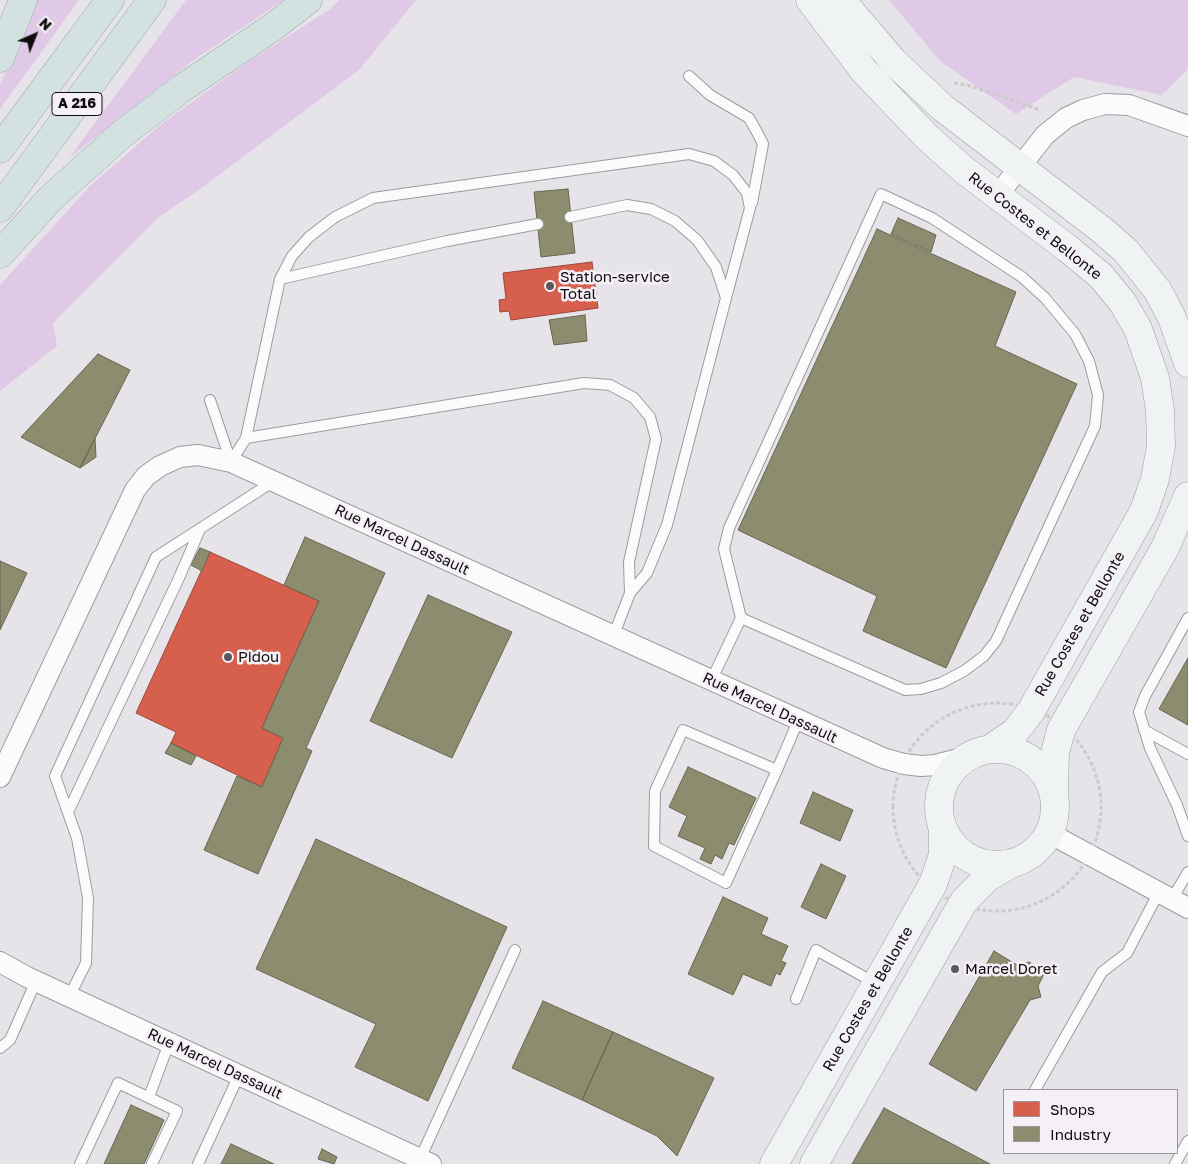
<!DOCTYPE html>
<style>
body{margin:0}
#map{position:relative;width:1188px;height:1164px;overflow:hidden;background:#e6e4e8;font-family:"Golos Text",sans-serif}
canvas{display:block}
.legend{position:absolute;left:1003px;top:1089px;width:175px;height:65px;box-sizing:border-box;background:#f5f0f6;border:1px solid #999599;margin:0;padding:6px 9px;list-style:none;font-size:15px;color:#0e0c0e}
.legend li{display:flex;align-items:center;gap:10px;height:25px}
.legend b{width:25px;border:1px solid #999599}
.north{position:absolute;left:10px;top:10px;width:50px;height:50px;-webkit-text-stroke:4px #f5f0f6;paint-order:stroke;rotate:44deg;font-size:14px;font-weight:700;line-height:20px;text-align:center;color:#0e0c0e}
.north::after{content:'';display:block;margin:auto;width:18px;height:22px;background:#0e0c0e;clip-path:polygon(50% 0,100% 100%,50% 72%,0 100%)}
</style>
<div id="map">
<canvas width="1188" height="1164"></canvas>
<ul class="legend">
<li><b style="height:14px;background:#d6604d"></b>Shops</li>
<li><b style="height:14px;background:#8c8c6e"></b>Industry</li>
</ul>
<div class="north">N</div>
</div>
<script>
const g = document.querySelector('canvas').getContext('2d');
g.lineJoin = 'round';
function fillPath(path, color) { g.fillStyle = color; g.fill(path, 'evenodd'); }
const toPath = rows => new Path2D(rows.map(r => 'M' + r).join(''));
function stroke(path, color, width, dash) { g.strokeStyle = color; g.lineWidth = width; g.lineCap = dash ? 'butt' : 'round'; g.setLineDash(dash || []); g.stroke(path); }
function write(font, color, halo, rows, align = 'center') {
  g.font = font + ' "Golos Text",sans-serif'; g.lineWidth = 5; g.setLineDash([]); g.textBaseline = 'middle'; g.strokeStyle = halo; g.fillStyle = color; for (const [text, x, y, turn = 0] of rows) {
    g.save(); g.translate(x, y); g.rotate((+turn || 0) * Math.PI / 180); g.textAlign = isNaN(turn) ? turn : align; if (halo) g.strokeText(text, 0, 0); g.fillText(text, 0, 0); g.restore();
  }
}
const green = toPath([
 [33,0,79,0,0,109,0,85],
 [186,0,284,0,195,59,69,158],
 [340,0,416,0,359,70,203,187,159,217,53,323,57,346,0,391,0,285,90,186,160,125,248,62,330,9],
 [889,0,1188,0,1188,69,1162,95,1074,77,1016,114,940,61]
]);
const shops = toPath([
 [592,262,598,308,511,320,509,311,500,312,499,300,506,299,503,273,592,262],
 [210,552,319,601,262,728,283,738,262,787,171,743,176,732,136,713,210,552]
]);
const industry = toPath([
 [568,189,575,253,541,257,534,192,568,189],
 [898,218,936,235,931,252,891,234,898,218],
 [877,229,1016,292,995,346,1077,384,946,668,863,631,877,596,738,530,877,229],
 [585,315,587,341,554,345,549,320,585,315],
 [98,354,130,370,80,468,21,437,98,354],
 [95,438,96,457,80,468,95,438],
 [305,537,385,573,306,748,312,751,258,874,204,850,237,776,262,787,283,738,262,728,319,601,284,585,305,537],
 [200,548,210,552,202,571,191,565,200,548],
 [0,561,27,573,0,630,0,561],
 [428,595,512,632,452,758,370,721,428,595],
 [1188,658,1188,725,1159,709,1188,658],
 [171,743,196,756,191,765,165,753,171,743],
 [688,767,756,798,734,845,729,843,722,859,715,855,711,864,700,859,705,848,678,836,687,816,669,807,688,767],
 [813,792,853,810,840,841,800,823,813,792],
 [316,839,507,927,428,1101,355,1067,376,1024,256,969,316,839],
 [821,864,846,876,826,919,801,907,821,864],
 [723,897,768,918,761,934,788,946,781,961,786,963,780,975,776,973,771,986,743,974,733,995,688,974,723,897],
 [994,951,1017,965,1030,962,1032,971,1044,974,1038,986,1041,997,1030,1000,976,1091,929,1064,994,951],
 [543,1001,613,1032,582,1100,512,1068,543,1001],
 [613,1032,714,1078,677,1156,657,1136,582,1100,613,1032],
 [131,1105,164,1120,144,1164,104,1164,131,1105],
 [884,1108,990,1164,852,1164,884,1108],
 [231,1144,274,1164,221,1164,231,1144],
 [322,1149,337,1157,334,1164,318,1159,322,1149]
]);
const path = toPath([
 [954,83,967,85,1041,110],
 '893 807a104 104 0 1 1 208 0a104 104 0 1 1-208 0Z'
]);
const lane = toPath([
 [689,76,710,95,749,118,758,134,763,144,752,203],
 [570,217,627,205,651,209,675,221,697,240,716,267,726,298,667,525,647,573,630,593,613,637],
 [280,279,292,256,309,237,335,217,373,198,689,154,714,161,733,175,747,193,750,208,726,298],
 [210,400,231,462],
 [246,438,584,383,610,385,634,398,650,417,656,439,629,562,630,593],
 [231,462,246,438,280,279,447,241,538,224],
 [1188,618,1145,696,1139,712,1150,748,1177,805,1188,836],
 [711,681,741,618,724,549,729,528,881,194,932,218,1022,277,1045,298,1075,334,1089,361,1098,395,1095,426,996,641,984,656,964,671,941,683,921,689,905,690,741,618],
 [1144,730,1188,754],
 [777,770,683,730,655,791,654,846,726,883,777,770,798,721],
 [68,812,179,578,200,529],
 [1172,899,1188,872],
 [69,997,86,963,88,898,77,838,55,776,156,557,274,481],
 [796,999,816,950,875,983],
 [0,1048,10,1040,36,981],
 [1035,1090,1102,972,1127,953,1159,892],
 [149,1097,169,1043],
 [420,1159,515,950],
 [80,1164,118,1083,177,1111,152,1164],
 [198,1164,239,1075],
 [1175,1164,1188,1141]
]);
const street = toPath([
 [997,196,1045,135,1066,118,1083,110,1105,104,1129,105,1188,126],
 [0,777,135,490,146,476,160,466,180,457,198,455,231,462,883,758,904,764,921,766,935,765,967,757],
 [1049,833,1188,908],
 [0,962,27,977,431,1164]
]);
const secondary = toPath([
 [810,0,864,71,928,138,964,170,1067,248,1101,276,1123,303,1138,329,1155,378,1160,410,1161,446,1155,479,1144,511,1031,711,1015,732,990,749],
 [841,0,894,62,943,108,1102,230,1126,251,1158,291,1172,318,1188,363],
 '939 807a58 58 0 1 1 116 0a58 58 0 1 1-116 0Z',
 [1054,793,1055,753,1061,730,1165,548,1188,496],
 [774,1164,933,884,943,855,943,828],
 [814,1164,964,901,988,877,1011,864]
]);
const highway = toPath([
 [0,58,23,0],
 [0,149,110,0],
 [0,208,152,0],
 [0,254,51,198,122,134,181,89,273,27,308,0]
]);
const markers = [
 [550,286,5,"#5a585a"],
 [228,657,5,"#5a585a"],
 [955,969,5,"#5a585a"]
];
const shields = [
 [77,104,50]
];
const shieldNames = [
 ["A 216",77,104]
];
const streetNames = [
 ["Rue Costes et Bellonte",1035,226,38],
 ["Rue Marcel Dassault",402,540,25],
 ["Rue Costes et Bellonte",1080,624,-60],
 ["Rue Marcel Dassault",770,708,25],
 ["Rue Costes et Bellonte",868,999,-60],
 ["Rue Marcel Dassault",215,1064,25]
];
const poiNames = [
 ["Station-service",560,277],
 ["Total",560,294],
 ["Pidou",238,657],
 ["Marcel Doret",965,969]
];
fillPath(green, '#e0c8e7');
fillPath(shops, '#d6604d');
stroke(shops, '#9a473a', 1);
fillPath(industry, '#8c8c6e');
stroke(industry, '#666651', 1);
stroke(lane, '#9d9b9e', 12);
stroke(street, '#9d9b9e', 22);
stroke(secondary, '#9d9b9e', 29);
stroke(highway, '#9ca9a9', 29);
stroke(path, '#cccacc', 3, [4, 2.5]);
stroke(lane, '#fbfbfc', 10);
stroke(street, '#fbfbfc', 20);
stroke(secondary, '#eff3f3', 28);
stroke(highway, '#d3e1e0', 28);
for (const [x, y, r, color] of markers) { const dot = new Path2D(); dot.arc(x, y, r, 0, 2 * Math.PI); g.fillStyle = color; g.fill(dot); stroke(dot, '#f5f0f6', 2); }
for (const [x, y, w] of shields) { const box = new Path2D(); box.roundRect(x - w / 2, y - 11.5, w, 23, 4); g.fillStyle = '#f5f0f6'; g.fill(box); stroke(box, '#0e0c0e', 1); }
write('bold 14px', '#0e0c0e', null, shieldNames);
write('15px', '#0e0c0e', '#f5f0f6', streetNames);
write('15px', '#0e0c0e', '#f5f0f6', poiNames, 'left');
</script>
